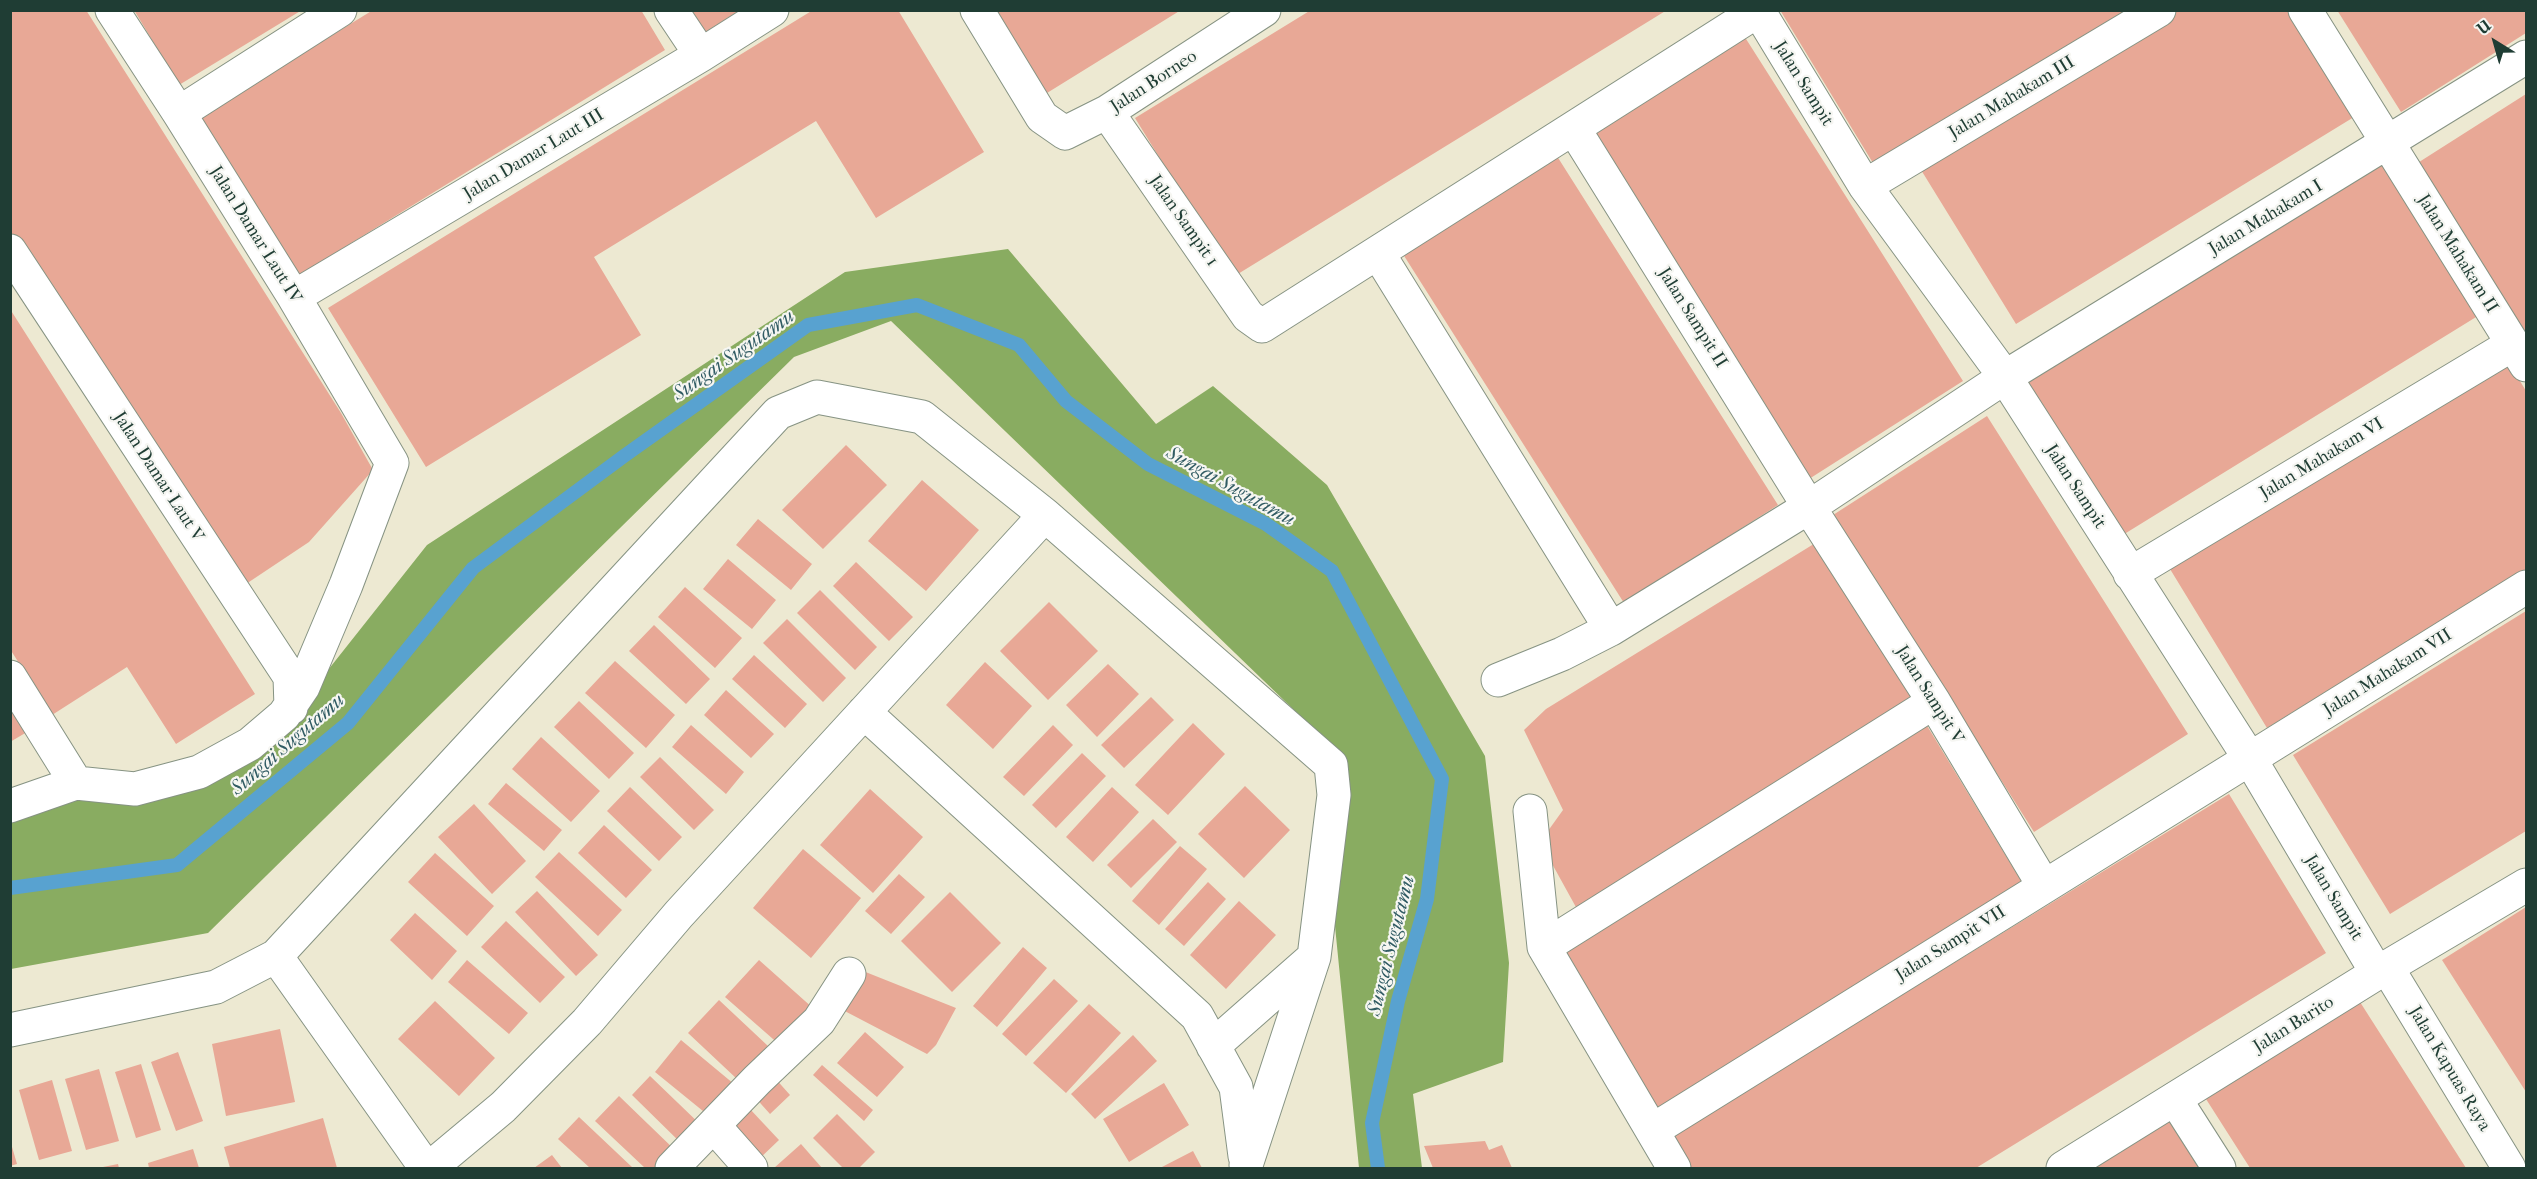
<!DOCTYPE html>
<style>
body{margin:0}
#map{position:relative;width:2537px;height:1179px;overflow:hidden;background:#ede9d2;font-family:"IM FELL French Canon",serif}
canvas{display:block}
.frame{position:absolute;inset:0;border:12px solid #1f3d34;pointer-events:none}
.north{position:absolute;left:2465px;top:12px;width:60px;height:60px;-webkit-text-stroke:4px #f6f6f2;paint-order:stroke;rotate:323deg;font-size:16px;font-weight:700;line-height:24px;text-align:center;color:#1f3d34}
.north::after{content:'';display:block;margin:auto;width:21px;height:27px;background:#1f3d34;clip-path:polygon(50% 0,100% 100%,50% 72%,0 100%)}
</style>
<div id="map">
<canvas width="2537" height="1179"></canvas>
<div class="frame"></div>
<div class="north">U</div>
</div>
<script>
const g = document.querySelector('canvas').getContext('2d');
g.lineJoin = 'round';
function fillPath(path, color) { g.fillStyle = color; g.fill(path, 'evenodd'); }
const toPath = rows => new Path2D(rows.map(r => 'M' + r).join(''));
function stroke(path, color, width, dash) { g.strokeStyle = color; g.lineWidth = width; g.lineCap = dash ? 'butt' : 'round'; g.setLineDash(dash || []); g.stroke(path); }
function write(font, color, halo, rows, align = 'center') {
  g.font = font + ' "IM FELL French Canon",serif'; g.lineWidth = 4.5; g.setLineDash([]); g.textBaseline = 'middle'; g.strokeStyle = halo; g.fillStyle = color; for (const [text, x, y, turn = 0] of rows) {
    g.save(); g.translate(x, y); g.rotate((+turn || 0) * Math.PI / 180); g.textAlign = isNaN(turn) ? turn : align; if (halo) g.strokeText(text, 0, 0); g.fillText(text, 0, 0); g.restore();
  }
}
const forest = toPath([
 [1008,249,1156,424,1213,386,1327,485,1485,756,1509,963,1503,1062,1413,1094,1422,1168,1359,1168,1334,916,1321,736,891,321,794,357,208,933,11,969,10,799,148,789,290,718,427,545,845,272]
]);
const stream = toPath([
 [10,888,177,865,348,723,473,568,624,456,808,325,917,305,1019,345,1066,401,1148,464,1266,524,1332,571,1442,779,1427,899,1398,1001,1372,1123,1378,1168]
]);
const building = toPath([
 [10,10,86,10,341,413,373,470,309,542,237,590,10,233],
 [134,10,302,10,179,85],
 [373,10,641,10,665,50,296,277,198,118],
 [678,10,740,10,696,38],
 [813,10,898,10,984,152,876,218,816,121,594,257,641,335,426,467,328,308],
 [996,10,1181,10,1047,93],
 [1311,10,1667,10,1233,277,1135,118],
 [1780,10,2132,10,1876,168],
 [2170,10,2289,10,2354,117,2016,324,1918,165],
 [2337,10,2526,10,2526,33,2401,112],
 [1741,31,1963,381,1809,479,1587,129],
 [2526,94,2526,337,2416,164],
 [1555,153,1778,505,1624,603,1401,251],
 [2384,156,2481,314,2113,541,2015,382],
 [10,309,255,694,176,744,127,667,52,715,10,649],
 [2508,361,2526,391,2526,569,2267,728,2170,569],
 [1987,416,2188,734,2034,832,1833,515],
 [846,445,887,485,823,549,782,510],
 [922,480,979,530,926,591,868,541],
 [758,519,812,564,791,590,736,545],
 [1817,542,1915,702,1577,909,1540,842,1563,810,1524,730,1546,709],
 [728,559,776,600,752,629,703,589],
 [856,562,913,617,889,641,833,586],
 [685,587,742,638,715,668,658,617],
 [820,590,877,647,855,670,797,613],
 [1049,602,1098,651,1048,700,1000,651],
 [2526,611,2526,831,2390,914,2293,755],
 [787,619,846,678,823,702,763,643],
 [654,625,710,679,686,704,629,651],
 [754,655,807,704,785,728,732,679],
 [615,661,675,715,646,748,585,693],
 [985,662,1032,706,993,749,946,705],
 [1108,664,1139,694,1097,737,1066,705],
 [726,690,774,734,751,758,704,715],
 [1151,697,1174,720,1124,768,1101,745],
 [579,701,634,753,609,779,554,727],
 [10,706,27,732,10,742],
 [1193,723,1225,754,1168,815,1135,785],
 [1926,724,2023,884,1654,1110,1557,951],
 [691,725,744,772,726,794,672,747],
 [1053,725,1073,745,1024,796,1003,777],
 [541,737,600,791,571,822,512,769],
 [1082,753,1106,776,1056,828,1032,805],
 [660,757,714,810,694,830,640,777],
 [506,783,562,830,544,851,488,804],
 [1245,786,1290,830,1244,878,1198,834],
 [630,787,682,837,659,861,607,811],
 [1112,787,1139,812,1093,862,1066,837],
 [870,789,923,837,873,893,820,845],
 [2229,794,2326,953,1976,1168,1685,1168,1667,1139],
 [474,804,526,861,492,894,438,837],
 [1153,819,1177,842,1131,888,1107,865],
 [604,825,652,870,626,898,578,853],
 [1180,846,1207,869,1159,925,1132,901],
 [803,849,861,898,811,958,753,908],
 [559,852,622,910,598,936,535,877],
 [435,853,494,906,467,936,408,882],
 [899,874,925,897,891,934,865,911],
 [1208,882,1226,899,1184,946,1165,929],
 [537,891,598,955,576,976,515,912],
 [950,892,1001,943,952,992,901,941],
 [1239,901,1276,935,1226,989,1190,955],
 [2526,907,2526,1092,2442,960],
 [415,913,457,951,432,980,390,940],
 [506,921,565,977,540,1003,481,947],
 [1023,947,1047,968,997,1027,973,1006],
 [467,960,528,1013,509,1034,448,982],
 [759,960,814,1009,781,1046,725,997],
 [858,969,956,1008,936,1045,927,1054,837,1007],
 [1054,979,1078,1001,1026,1056,1002,1034],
 [719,1000,768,1046,737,1079,688,1033],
 [435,1001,495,1058,459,1096,398,1039],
 [2360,1002,2466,1168,2250,1168,2206,1099],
 [1089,1004,1121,1033,1066,1093,1033,1063],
 [280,1029,295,1102,226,1116,212,1044],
 [865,1032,904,1067,877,1097,837,1063],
 [1133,1035,1157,1061,1095,1119,1071,1094],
 [681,1040,740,1089,714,1120,655,1072],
 [178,1052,203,1121,176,1131,151,1062],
 [141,1064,161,1130,136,1138,115,1072],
 [822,1065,873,1110,864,1121,813,1075],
 [99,1069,119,1141,86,1150,65,1079],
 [650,1076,705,1129,686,1148,632,1095],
 [774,1077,790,1095,770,1114,753,1095],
 [52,1080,72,1151,39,1160,19,1090],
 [1164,1083,1189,1125,1129,1162,1103,1119],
 [619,1096,677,1152,661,1168,645,1168,595,1121],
 [749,1108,779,1140,757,1161,726,1129],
 [837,1114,875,1152,859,1168,843,1168,813,1138],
 [2172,1114,2206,1168,2087,1168],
 [579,1117,633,1168,590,1168,558,1139],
 [323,1118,337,1168,230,1168,224,1147],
 [10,1140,17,1164,10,1166],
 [1485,1141,1489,1150,1502,1145,1512,1168,1433,1168,1424,1146],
 [801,1144,822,1168,774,1168],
 [193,1149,199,1168,149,1168,148,1163],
 [1193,1151,1202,1168,1160,1168],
 [552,1155,562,1168,534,1168],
 [118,1164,119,1168,103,1168,103,1167]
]);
const minor = toPath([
 [671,10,701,55],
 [977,10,1042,117,1065,133,1107,112,1264,10],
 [1758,10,1865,186,2005,377,2250,759,2377,973],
 [2305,10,2526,365],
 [1107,112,1248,316,1262,326,1759,10],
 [179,113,340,10],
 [1574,129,1809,507,1934,702,2044,886],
 [1865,186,2159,10],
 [10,251,290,677,291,708],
 [1378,253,1611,629],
 [294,297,701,55,772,10],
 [2130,574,2513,344],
 [10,677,76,783],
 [1498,680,1562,654,1611,629,1809,507,2005,377,2526,57],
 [864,712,1197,1016,1236,1087,1245,1156],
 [10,806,76,783,135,789,199,772,250,744,284,715,303,687,346,585,392,463,294,297,179,113,112,10],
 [1530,811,1544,947,1674,1168],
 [1544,947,1934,702],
 [276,956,426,1168],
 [2388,969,2509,1168],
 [10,1030,216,987,276,956,778,413,817,397,922,417,1045,515,1331,765,1334,795,1314,957,1246,1165],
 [1213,1046,1313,958],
 [2175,1099,2219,1168],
 [714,1126,751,1168],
 [1653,1130,2526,587],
 [430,1168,503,1107,587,1022,679,914,1045,515],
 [672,1168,757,1080,819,1021,849,974]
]);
const tertiary = toPath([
 [2063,1168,2377,973,2526,885]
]);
const streetNames = [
 ["Jalan Borneo",1154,82,-33],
 ["Jalan Sampit",1803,84,58],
 ["Jalan Mahakam III",2012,98,-31],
 ["Jalan Damar Laut III",534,155,-31],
 ["Jalan Mahakam I",2266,218,-31],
 ["Jalan Sampit 1",1183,221,55],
 ["Jalan Damar Laut IV",255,235,58],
 ["Jalan Mahakam II",2457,254,58],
 ["Jalan Sampit II",1692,318,58],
 ["Jalan Mahakam VI",2322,459,-31],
 ["Jalan Damar Laut V",158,477,57],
 ["Jalan Sampit",2075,487,57],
 ["Jalan Mahakam VII",2388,673,-32],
 ["Jalan Sampit V",1929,695,58],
 ["Jalan Sampit",2333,898,59],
 ["Jalan Sampit VII",1951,944,-32],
 ["Jalan Barito",2294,1025,-32],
 ["Jalan Kapuas Raya",2449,1069,59]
];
const waterNames = [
 ["Sungai Sugutamu",734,356,-35],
 ["Sungai Sugutamu",1230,487,29],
 ["Sungai Sugutamu",288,745,-41],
 ["Sungai Sugutamu",1392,946,-76]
];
fillPath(forest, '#89ac61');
stroke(stream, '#58a2d0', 14);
fillPath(building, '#e8a896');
stroke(minor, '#869383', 35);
stroke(tertiary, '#869383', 35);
stroke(minor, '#fff', 33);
stroke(tertiary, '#fff', 33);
write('18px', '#1f3d34', '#f6f6f2', streetNames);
write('italic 20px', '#305b63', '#f6f6f2', waterNames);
</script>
